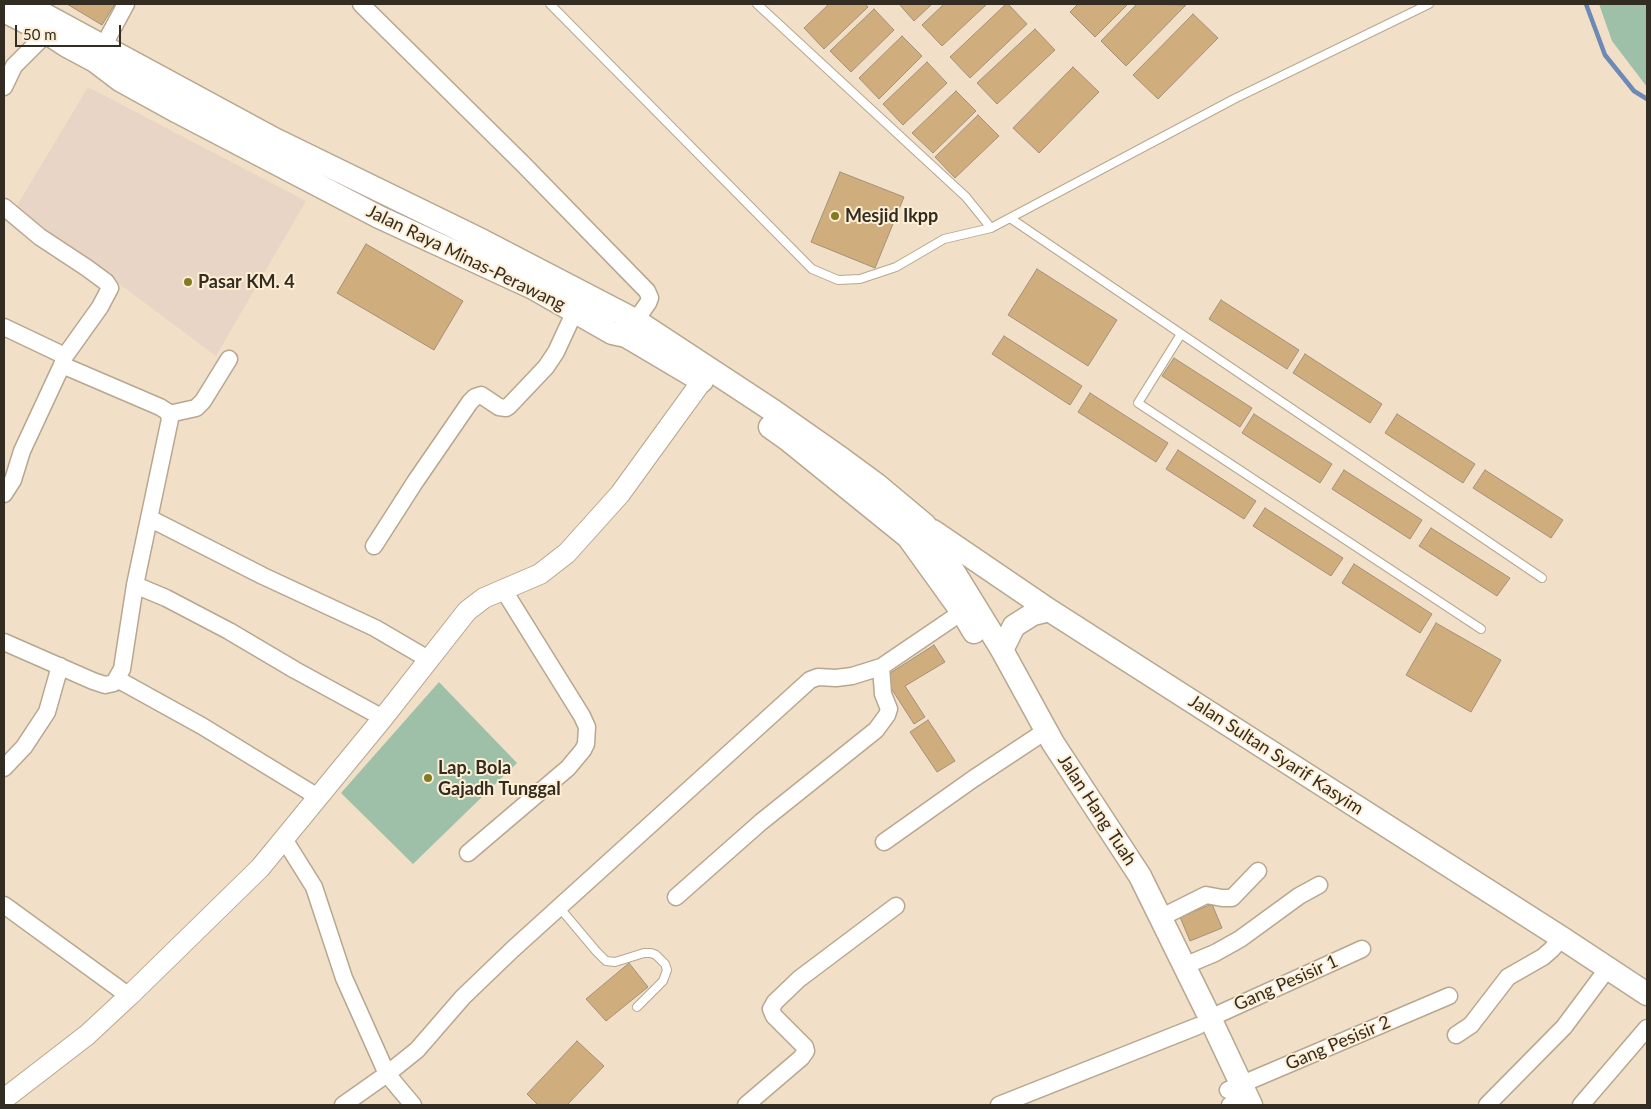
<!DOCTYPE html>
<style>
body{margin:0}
#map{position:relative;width:1651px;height:1109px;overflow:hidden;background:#f1e0c7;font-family:Lato,sans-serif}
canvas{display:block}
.frame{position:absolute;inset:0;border:5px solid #322c22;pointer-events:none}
.scale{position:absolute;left:15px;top:25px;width:106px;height:22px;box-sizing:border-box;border:2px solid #322c22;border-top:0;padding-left:6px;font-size:15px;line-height:18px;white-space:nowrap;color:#322c22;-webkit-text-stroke:4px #feeed4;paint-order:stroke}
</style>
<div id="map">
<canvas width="1651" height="1109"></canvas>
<div class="frame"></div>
<div class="scale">50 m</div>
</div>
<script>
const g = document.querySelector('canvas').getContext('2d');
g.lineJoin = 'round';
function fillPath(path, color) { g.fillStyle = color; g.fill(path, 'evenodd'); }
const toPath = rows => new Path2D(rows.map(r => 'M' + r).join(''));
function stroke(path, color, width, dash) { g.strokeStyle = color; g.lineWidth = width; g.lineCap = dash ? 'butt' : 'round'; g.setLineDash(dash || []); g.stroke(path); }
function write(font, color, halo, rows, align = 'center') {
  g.font = font + ' Lato,sans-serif'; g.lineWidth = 4; g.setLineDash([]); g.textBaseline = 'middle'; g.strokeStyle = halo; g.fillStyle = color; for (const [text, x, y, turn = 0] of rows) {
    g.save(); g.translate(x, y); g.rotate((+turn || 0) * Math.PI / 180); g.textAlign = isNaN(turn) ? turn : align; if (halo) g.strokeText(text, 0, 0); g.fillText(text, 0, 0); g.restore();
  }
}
const commercial = toPath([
 [88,87,306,201,216,356,16,207]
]);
const green = toPath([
 [1599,4,1647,4,1647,87,1612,41],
 [439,682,517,763,413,864,341,793]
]);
const stream = toPath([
 [1586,4,1605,55,1634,91,1647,99]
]);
const building = toPath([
 [67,4,115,4,102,25,67,4],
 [829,4,865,4,868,7,824,49,804,28,829,4],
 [899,4,932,4,914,21,899,4],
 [944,4,987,4,942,46,922,25,944,4],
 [1006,4,1008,4,1027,24,970,78,950,57,1006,4],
 [1078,4,1128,4,1095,37,1070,12,1078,4],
 [1137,4,1186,5,1126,66,1101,41,1137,4],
 [874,9,894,30,851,72,830,51,874,9],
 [1193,14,1218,38,1158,99,1133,75,1193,14],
 [1035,29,1055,50,997,104,977,83,1035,29],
 [902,36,922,56,879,99,859,78,902,36],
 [927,62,947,83,903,125,883,104,927,62],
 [1073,67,1099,92,1039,153,1013,128,1073,67],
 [956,91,976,111,933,153,912,133,956,91],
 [978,115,999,136,955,178,935,157,978,115],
 [840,172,904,197,875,268,811,242,840,172],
 [366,244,463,301,434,350,337,293,366,244],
 [1037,269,1117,320,1088,366,1008,315,1037,269],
 [1221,300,1299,350,1287,369,1209,319,1221,300],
 [1004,336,1082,386,1070,405,992,354,1004,336],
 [1305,354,1382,404,1370,423,1293,373,1305,354],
 [1174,358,1252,408,1240,427,1162,376,1174,358],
 [1090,393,1168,443,1156,462,1078,412,1090,393],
 [1254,414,1332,464,1320,483,1242,433,1254,414],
 [1397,414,1475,464,1463,483,1385,433,1397,414],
 [1178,450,1256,501,1244,519,1166,469,1178,450],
 [1344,470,1422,520,1410,539,1332,489,1344,470],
 [1485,470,1563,520,1551,538,1473,488,1485,470],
 [1265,508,1343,558,1331,576,1253,526,1265,508],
 [1431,528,1510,578,1497,596,1419,546,1431,528],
 [1354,564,1432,614,1420,633,1342,583,1354,564],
 [1436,623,1501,660,1471,712,1406,675,1436,623],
 [934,645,945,662,905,686,925,717,914,724,884,677,934,645],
 [928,720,955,761,937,772,910,732,928,720],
 [1212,904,1222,928,1190,941,1180,917,1212,904],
 [629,963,648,987,606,1021,586,999,629,963],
 [577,1041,604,1066,567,1105,538,1105,527,1094,577,1041]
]);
const service = toPath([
 [550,4,812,269,838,280,860,279,896,267,944,239,991,228,1234,99,1429,4],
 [757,4,966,197,991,228],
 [1010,218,1542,578],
 [1181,334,1138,403,1481,629],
 [559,907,596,951,606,961,615,962,644,953,651,953,656,955,665,964,667,970,663,981,637,1007]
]);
const minor = toPath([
 [361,4,523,164,647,291,650,298,648,303,629,330],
 [99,54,126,4],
 [4,87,14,66,47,33],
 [4,207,40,237,87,268,106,282,110,288,100,307,65,356,62,365,160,407,168,412,170,419,135,585,122,669,114,683,105,685,93,681,4,642],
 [4,327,65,356],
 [169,414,196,408,203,401,229,359],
 [4,494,13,480,22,451,62,365],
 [149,518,263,576,375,628,428,659],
 [374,546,415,482,470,402,475,397,481,395,499,407,506,408,509,406,546,367,556,352,575,311],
 [135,585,166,598,229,631,295,670,383,718],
 [117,679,202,726,318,797],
 [4,768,24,747,47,712,60,666],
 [284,839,314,887,344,978,387,1074,413,1105],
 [884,842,973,779,1038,736],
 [468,853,568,768,583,750,586,744,587,727,582,716,503,589],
 [676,897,761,822,876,730,887,715,889,709,883,694,881,667],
 [4,905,129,996],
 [1160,918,1206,895,1222,898,1232,898,1258,871],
 [1184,966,1215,953,1240,939,1299,896,1319,885],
 [1210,1018,1362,949],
 [1456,1035,1471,1025,1508,977,1543,957,1551,950,1562,938],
 [1228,1090,1449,996],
 [343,1105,387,1074,417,1050,463,997,513,949,810,680,818,677,836,678,852,676,881,667,962,612],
 [746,1105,801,1058,806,1051,805,1047,774,1016,771,1009,775,1002,799,979,896,906],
 [999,1105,1198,1026],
 [1230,1105,1235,1104],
 [1487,1105,1564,1027,1608,968],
 [1581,1105,1647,1028]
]);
const tertiary = toPath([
 [4,1099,87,1035,129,996,260,868,383,718,467,611,484,598,540,574,567,553,620,494,702,381]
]);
const secondary = toPath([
 [25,4,274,139,483,241,635,320,775,412,842,459,876,484,925,525,1002,650,1053,743,1140,876,1210,1018,1251,1105],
 [4,11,47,33,67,46,95,61,120,80,178,112,379,217,533,288,612,333,626,336,702,381],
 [770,427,787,439,908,537,962,612,974,632],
 [933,531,1049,610,1562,938,1647,994],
 [1002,650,1014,626,1033,614,1049,610]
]);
const markers = [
 [835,216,5,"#817c22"],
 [188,282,5,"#817c22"],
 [428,778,5,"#817c22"]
];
const poiNames = [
 ["Mesjid Ikpp",845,216],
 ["Pasar KM. 4",198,282],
 ["Lap. Bola",438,768],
 ["Gajadh Tunggal",438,789]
];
const streetNames = [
 ["Jalan Raya Minas-Perawang",466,258,26],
 ["Jalan Sultan Syarif Kasyim",1276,755,33],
 ["Jalan Hang Tuah",1097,810,57],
 ["Gang Pesisir 1",1286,983,-24],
 ["Gang Pesisir 2",1338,1043,-23]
];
fillPath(commercial, '#e8d5c5');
fillPath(green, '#9ec0a8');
stroke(stream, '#6d89b7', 4.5);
fillPath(building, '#d0ad7c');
stroke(building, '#a2917a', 1);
stroke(service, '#b7a78f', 10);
stroke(minor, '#b7a78f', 19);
stroke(tertiary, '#b7a78f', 22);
stroke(secondary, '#b7a78f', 25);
stroke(service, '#fff', 8);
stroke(minor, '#fff', 16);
stroke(tertiary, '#fff', 20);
stroke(secondary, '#fff', 22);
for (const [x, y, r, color] of markers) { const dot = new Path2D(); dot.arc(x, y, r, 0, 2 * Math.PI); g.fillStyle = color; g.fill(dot); stroke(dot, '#feeed4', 2); }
write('bold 18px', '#322c22', '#feeed4', poiNames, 'left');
write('18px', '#322c22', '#feeed4', streetNames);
</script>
